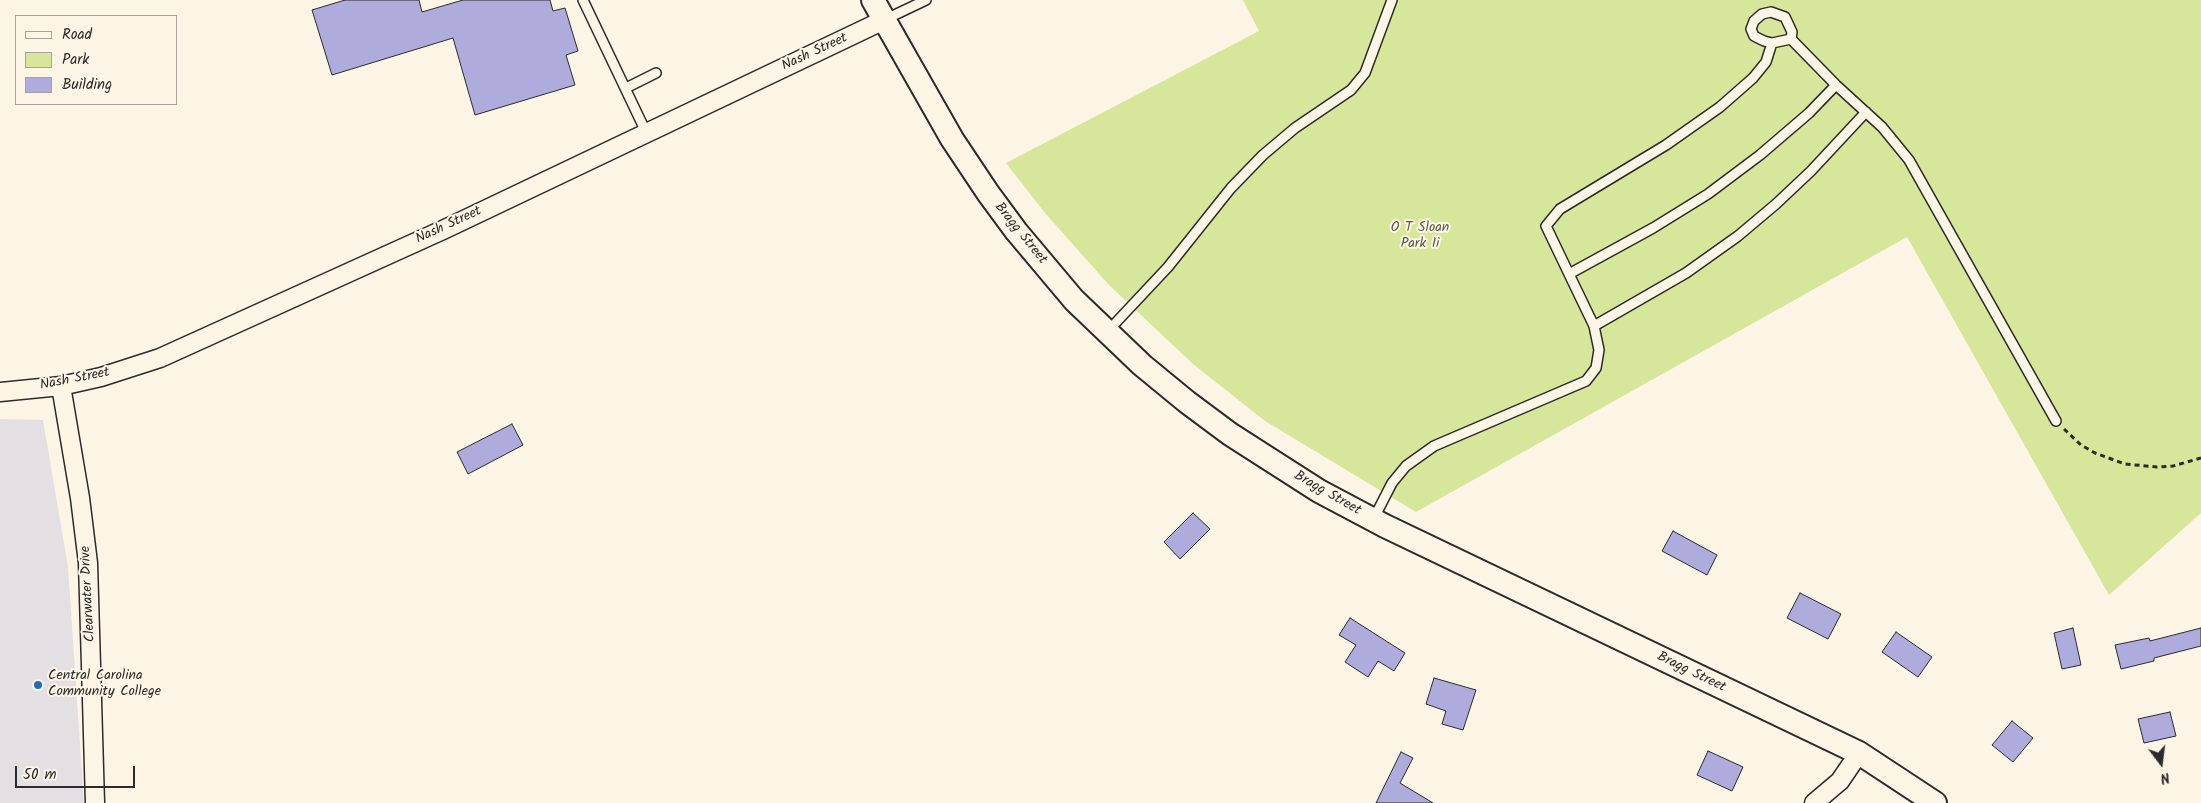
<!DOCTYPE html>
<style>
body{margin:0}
#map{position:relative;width:2201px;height:803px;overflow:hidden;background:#fcf5e5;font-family:Kalam,sans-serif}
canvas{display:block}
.legend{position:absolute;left:15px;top:15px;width:162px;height:90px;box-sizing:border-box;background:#fcf5e5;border:1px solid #a8a49b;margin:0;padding:6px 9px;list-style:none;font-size:15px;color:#2b2b2b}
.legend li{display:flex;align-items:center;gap:10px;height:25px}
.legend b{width:25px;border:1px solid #a8a49b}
.north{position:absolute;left:2136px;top:738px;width:50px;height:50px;-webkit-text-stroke:4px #fcf5e5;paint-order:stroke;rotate:165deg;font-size:14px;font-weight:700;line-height:20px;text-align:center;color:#2b2b2b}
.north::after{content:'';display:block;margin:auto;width:18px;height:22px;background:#2b2b2b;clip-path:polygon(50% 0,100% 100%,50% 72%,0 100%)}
.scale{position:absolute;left:15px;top:766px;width:120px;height:22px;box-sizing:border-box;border:2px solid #2b2b2b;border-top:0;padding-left:6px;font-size:15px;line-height:18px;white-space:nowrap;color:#2b2b2b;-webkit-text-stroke:4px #fcf5e5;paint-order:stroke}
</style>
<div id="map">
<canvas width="2201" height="803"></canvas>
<ul class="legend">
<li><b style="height:6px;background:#fcf5e5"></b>Road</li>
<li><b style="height:14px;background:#d6e79b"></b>Park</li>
<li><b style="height:14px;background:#adacdd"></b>Building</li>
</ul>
<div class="north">N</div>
<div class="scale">50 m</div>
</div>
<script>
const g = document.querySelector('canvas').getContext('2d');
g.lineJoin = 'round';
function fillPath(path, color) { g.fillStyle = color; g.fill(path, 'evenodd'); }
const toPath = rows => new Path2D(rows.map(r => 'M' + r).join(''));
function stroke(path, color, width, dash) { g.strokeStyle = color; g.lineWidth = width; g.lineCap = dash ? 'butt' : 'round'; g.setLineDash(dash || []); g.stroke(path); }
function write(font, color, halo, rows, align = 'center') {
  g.font = font + ' Kalam,sans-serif'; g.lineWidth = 4; g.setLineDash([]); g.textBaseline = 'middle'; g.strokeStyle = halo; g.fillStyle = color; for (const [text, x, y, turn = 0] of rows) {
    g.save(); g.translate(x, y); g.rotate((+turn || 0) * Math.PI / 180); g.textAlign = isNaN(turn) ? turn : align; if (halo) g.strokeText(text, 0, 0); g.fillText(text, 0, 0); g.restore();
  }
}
const built = toPath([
 [0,419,43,420,68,567,84,803,0,803]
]);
const green = toPath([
 [1243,0,2201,0,2201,513,2109,595,1907,237,1416,512,1265,421,1193,364,1109,285,1045,213,1006,163,1259,31]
]);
const building = toPath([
 [345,0,419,0,422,12,463,0,550,0,553,11,565,8,578,51,566,55,575,85,475,115,453,38,332,75,312,10,345,0],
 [512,424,523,445,468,474,457,452,512,424],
 [1193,513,1210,529,1180,559,1164,542,1193,513],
 [1673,531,1717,555,1707,575,1662,551,1673,531],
 [1800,593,1841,614,1828,639,1787,618,1800,593],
 [1350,618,1405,653,1394,671,1378,661,1368,677,1345,662,1356,645,1339,635,1350,618],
 [2073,628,2081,665,2062,669,2054,633,2073,628],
 [2201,628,2201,646,2154,658,2154,661,2121,669,2115,645,2149,638,2150,641,2201,628],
 [1896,632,1932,657,1918,677,1882,652,1896,632],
 [1434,678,1476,690,1463,730,1442,724,1446,711,1426,704,1434,678],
 [2170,712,2176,736,2144,743,2138,719,2170,712],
 [2012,721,2033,738,2013,762,1992,745,2012,721],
 [1708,751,1743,767,1732,791,1697,775,1708,751],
 [1401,752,1413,758,1400,783,1433,803,1376,803,1401,752]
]);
const path = toPath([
 [2064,429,2081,445,2095,453,2125,464,2157,467,2173,466,2201,458]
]);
const service = toPath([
 [583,0,646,132],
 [884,20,926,0],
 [1791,39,1772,43,1764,41,1754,36,1751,29,1754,21,1762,14,1771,12,1785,17,1792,32,1791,39,1836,85,1882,127,1909,160,2056,421],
 [626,88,656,73],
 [1569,274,1546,226,1560,209,1666,145,1720,107,1753,78,1766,62,1772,43],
 [1594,326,1686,273,1738,236,1776,204,1811,171,1866,112],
 [1107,332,1168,267,1231,188,1263,155,1295,128,1351,90,1365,73,1392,0],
 [1373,520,1392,483,1406,466,1434,446,1586,381,1596,368,1599,350,1594,326,1569,274,1653,228,1708,194,1760,155,1809,113,1836,85]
]);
const minor = toPath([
 [61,386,80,498,88,563,95,803],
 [0,392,61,386,101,377,160,358,445,229,884,20],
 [1814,803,1840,781,1859,753]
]);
const tertiary = toPath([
 [873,0,952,139,988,193,1016,231,1074,300,1142,365,1187,402,1230,434,1319,491,1385,526,1859,753,1935,803]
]);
const markers = [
 [38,685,5,"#1f6fb2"]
];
const streetNames = [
 ["Nash Street",815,53,-25],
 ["Nash Street",449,226,-25],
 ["Bragg Street",1020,234,51],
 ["Nash Street",75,380,-11],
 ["Bragg Street",1327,494,30],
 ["Clearwater Drive",89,594,-93],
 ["Bragg Street",1691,673,26]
];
const parkNames = [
 ["O T Sloan",1420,229],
 ["Park Ii",1420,245]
];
const poiNames = [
 ["Central Carolina",48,677],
 ["Community College",48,693]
];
fillPath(built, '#e4dfe3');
fillPath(green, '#d6e79b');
fillPath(building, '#adacdd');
stroke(building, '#2b2b2b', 1);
stroke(service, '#2b2b2b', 12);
stroke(minor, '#2b2b2b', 21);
stroke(tertiary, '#2b2b2b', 26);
stroke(path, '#2b2b2b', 3, [5, 4]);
stroke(service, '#fcf5e5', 9);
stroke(minor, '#fcf5e5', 18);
stroke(tertiary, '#fcf5e5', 22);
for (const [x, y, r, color] of markers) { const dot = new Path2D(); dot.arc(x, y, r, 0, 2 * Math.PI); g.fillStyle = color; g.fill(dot); stroke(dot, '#fcf5e5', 2); }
write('14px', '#2b2b2b', '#fcf5e5', streetNames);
write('14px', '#565a47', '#fcf5e5', parkNames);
write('14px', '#2b2b2b', '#fcf5e5', poiNames, 'left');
</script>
